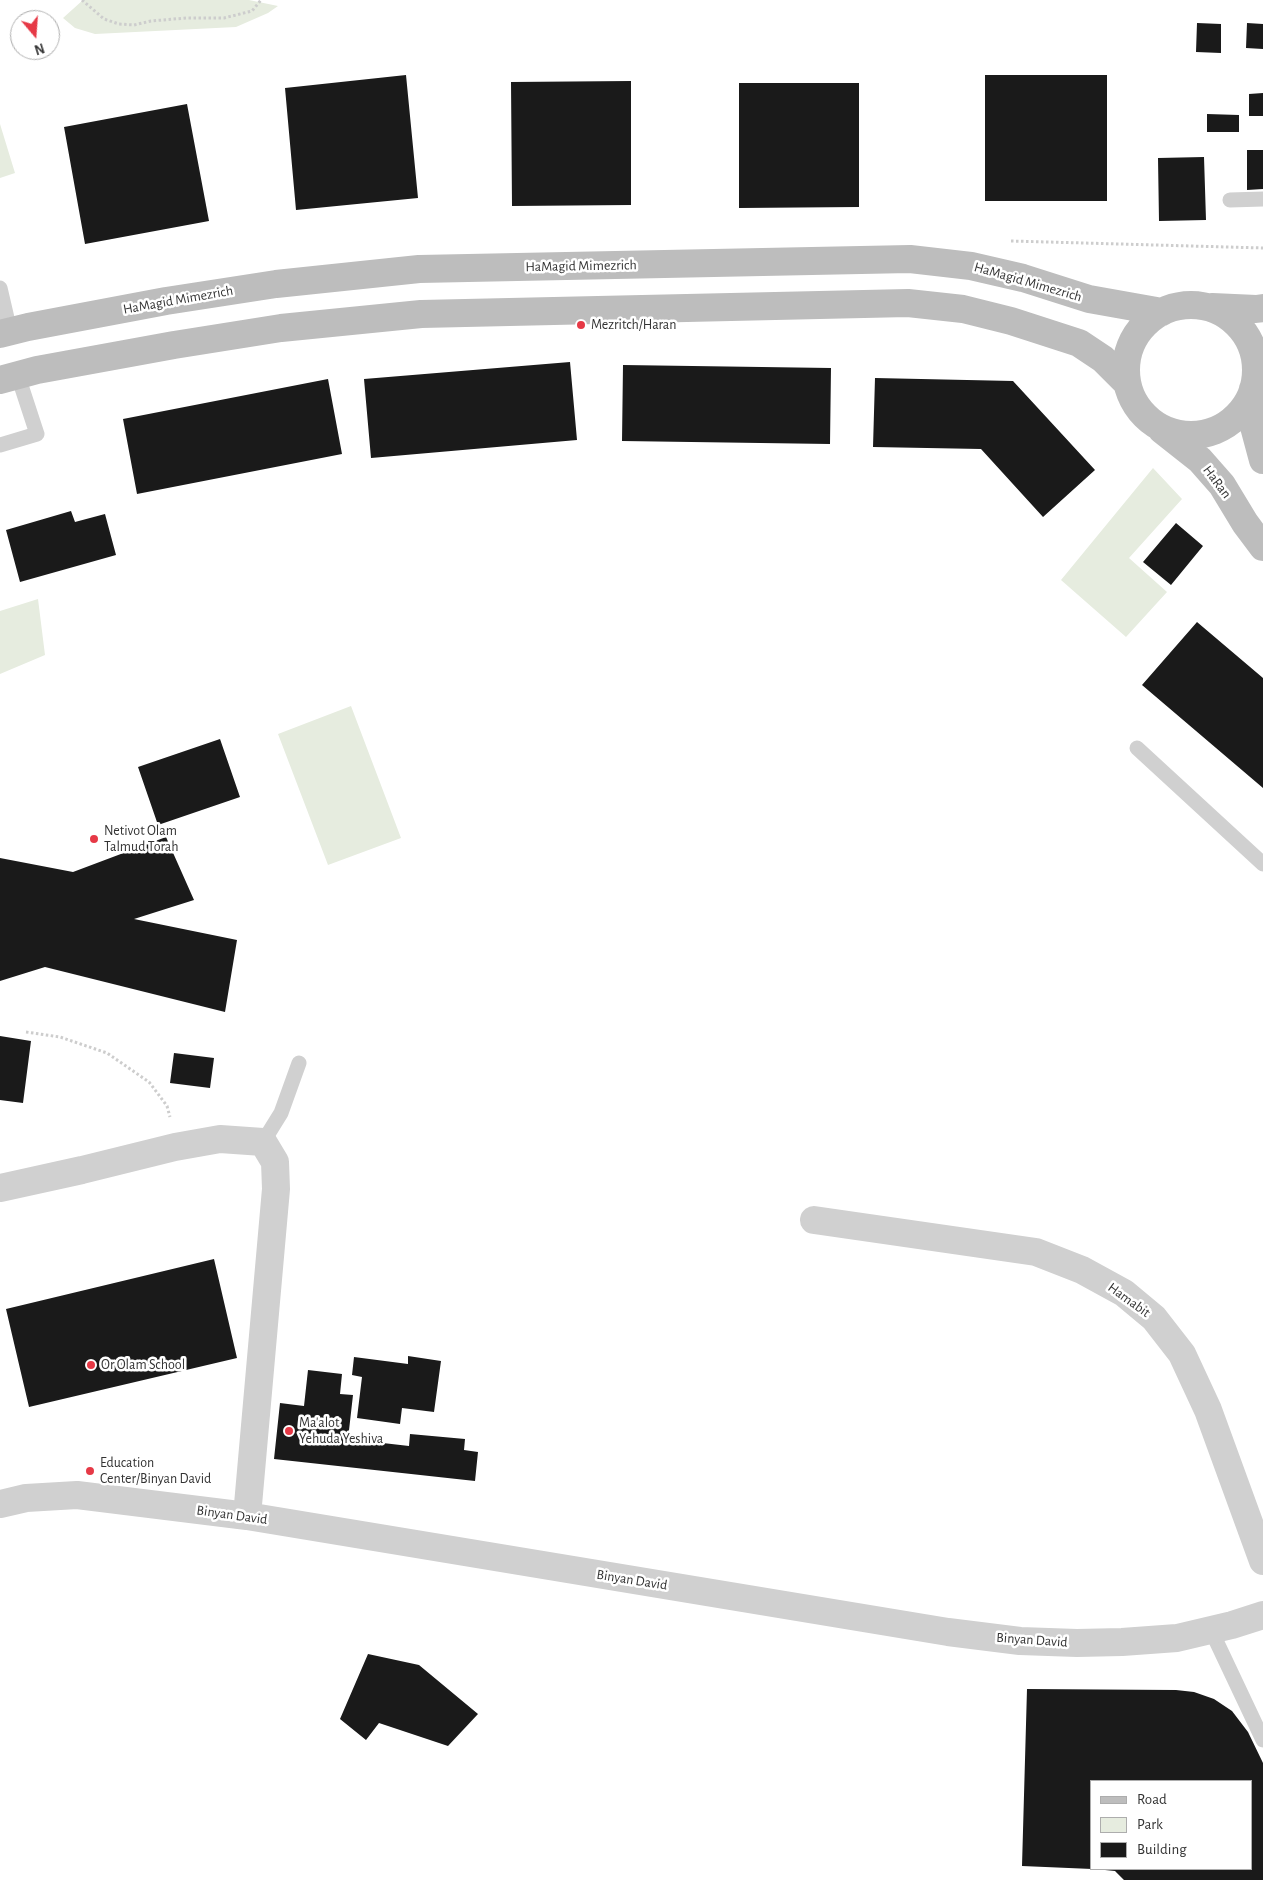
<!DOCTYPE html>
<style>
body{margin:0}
#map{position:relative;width:1263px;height:1880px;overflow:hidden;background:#fff;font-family:"Alegreya Sans",sans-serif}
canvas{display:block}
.legend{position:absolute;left:1090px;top:1780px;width:162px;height:90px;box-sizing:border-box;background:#fff;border:1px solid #adadad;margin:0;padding:6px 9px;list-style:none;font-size:15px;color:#333}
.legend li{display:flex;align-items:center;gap:10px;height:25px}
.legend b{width:25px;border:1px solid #adadad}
.north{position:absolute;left:10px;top:10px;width:50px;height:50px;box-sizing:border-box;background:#fff;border:1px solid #adadad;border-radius:50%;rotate:162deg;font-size:14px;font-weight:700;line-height:20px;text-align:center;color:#333}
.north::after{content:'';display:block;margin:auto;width:18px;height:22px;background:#e63946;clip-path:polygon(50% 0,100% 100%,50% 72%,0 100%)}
</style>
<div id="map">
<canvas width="1263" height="1880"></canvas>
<ul class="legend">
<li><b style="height:6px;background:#bdbdbd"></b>Road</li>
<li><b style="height:14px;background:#e6ecdf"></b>Park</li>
<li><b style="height:14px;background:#1a1a1a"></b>Building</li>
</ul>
<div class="north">N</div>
</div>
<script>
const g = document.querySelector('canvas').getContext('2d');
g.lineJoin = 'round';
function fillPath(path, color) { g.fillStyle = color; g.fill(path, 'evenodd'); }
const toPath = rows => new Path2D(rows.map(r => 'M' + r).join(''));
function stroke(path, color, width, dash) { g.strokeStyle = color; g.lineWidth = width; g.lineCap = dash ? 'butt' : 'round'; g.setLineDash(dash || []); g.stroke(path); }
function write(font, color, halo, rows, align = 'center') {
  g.font = font + ' "Alegreya Sans",sans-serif'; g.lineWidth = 5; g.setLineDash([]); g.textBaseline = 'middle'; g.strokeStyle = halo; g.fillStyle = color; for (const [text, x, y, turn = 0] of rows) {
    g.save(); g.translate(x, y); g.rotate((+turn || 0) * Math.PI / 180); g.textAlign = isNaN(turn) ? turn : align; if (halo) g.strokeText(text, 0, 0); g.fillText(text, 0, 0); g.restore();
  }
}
const green = toPath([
 [83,0,249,0,278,6,268,13,236,27,95,34,75,28,63,18],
 [0,124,15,173,0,178],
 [1153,468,1182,499,1129,558,1167,592,1126,637,1061,580],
 [38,599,45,655,0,674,0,611],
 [351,706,401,838,328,865,278,734]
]);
const building = toPath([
 [1197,23,1221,24,1221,53,1196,52],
 [1247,23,1263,24,1263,49,1246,48],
 [406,75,418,198,296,210,285,88],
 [985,75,1107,75,1107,201,985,201],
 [631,81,631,205,512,206,511,82],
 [739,83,859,83,859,207,739,208],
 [1263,93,1263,116,1249,116,1249,94],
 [187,104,209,221,85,244,64,127],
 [1207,114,1239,115,1239,132,1207,132],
 [1247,150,1263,150,1263,189,1247,190],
 [1204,157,1206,220,1159,221,1158,158],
 [570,362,577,440,371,458,364,379],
 [623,365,831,368,830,444,622,441],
 [875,378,1013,381,1095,470,1043,517,981,449,873,447],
 [328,379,342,454,137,494,123,419],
 [71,511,75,522,105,514,116,555,20,582,6,530],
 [1176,523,1203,546,1171,585,1143,562],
 [1197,622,1263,678,1263,788,1142,685],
 [220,739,240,797,158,825,138,767],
 [166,837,194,900,134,919,237,940,225,1012,45,967,0,981,0,858,73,872],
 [0,1036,31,1041,23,1103,0,1100],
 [174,1053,214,1058,210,1088,170,1083],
 [214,1259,237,1358,29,1407,6,1309],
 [408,1356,441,1361,434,1412,402,1408,400,1424,357,1418,362,1377,352,1375,354,1357,408,1364],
 [308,1370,342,1374,340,1394,353,1395,348,1439,409,1446,410,1434,465,1439,464,1450,478,1452,475,1481,274,1459,280,1403,304,1406],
 [368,1654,419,1665,478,1714,448,1746,379,1723,366,1740,340,1719],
 [1027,1689,1176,1690,1194,1692,1214,1699,1232,1711,1248,1732,1263,1763,1263,1880,1124,1880,1115,1871,1105,1870,1252,1869,1252,1781,1092,1781,1092,1869,1022,1866]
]);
const path = toPath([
 [82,0,104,19,119,24,134,25,151,21,186,18,224,18,252,11,261,0],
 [1011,241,1263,248],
 [26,1032,60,1037,107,1053,149,1082,167,1106,170,1117]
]);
const lane = toPath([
 [1230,200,1263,199],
 [0,288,10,331],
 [0,445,37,434,18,376],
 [1137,748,1263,864],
 [263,1142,281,1113,299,1063],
 [1211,1630,1263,1740]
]);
const street = toPath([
 [0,1188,82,1170,175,1147,220,1139,263,1142,275,1162,276,1189,247,1516],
 [814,1220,1036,1252,1082,1270,1124,1293,1154,1318,1182,1354,1208,1410,1263,1561],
 [0,1504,26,1498,77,1495,247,1516,948,1632,1020,1641,1077,1643,1122,1642,1177,1638,1232,1625,1263,1615]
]);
const secondary = toPath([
 '1126 370a65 65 0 1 1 130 0a65 65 0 1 1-130 0Z',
 [1212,307,1256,309,1263,308],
 [0,334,28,327,166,301,276,284,419,269,910,259,971,266,1023,278,1089,299,1162,312],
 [0,380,37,370,174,345,281,328,421,314,908,303,963,309,1011,321,1079,343,1103,359,1127,383],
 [1253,389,1252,419,1263,460],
 [1162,430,1200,460,1222,485,1245,523,1263,547]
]);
const markers = [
 [581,325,5,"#e63946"],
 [94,839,5,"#e63946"],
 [91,1365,5,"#e63946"],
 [289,1431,5,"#e63946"],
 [90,1471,5,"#e63946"]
];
const streetNames = [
 ["HaMagid Mimezrich",581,266,-1],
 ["HaMagid Mimezrich",1028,282,16],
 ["HaMagid Mimezrich",178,300,-10],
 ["HaRan",1217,482,53],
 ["Hamabit",1129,1300,36],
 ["Binyan David",232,1515,8],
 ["Binyan David",632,1580,9],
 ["Binyan David",1032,1640,4]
];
const poiNames = [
 ["Mezritch/Haran",591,325],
 ["Netivot Olam",104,831],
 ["Talmud Torah",104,847],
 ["Or Olam School",101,1365],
 ["Ma'alot",299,1423],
 ["Yehuda Yeshiva",299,1439],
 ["Education",100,1463],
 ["Center/Binyan David",100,1479]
];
fillPath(green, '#e6ecdf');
fillPath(building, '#1a1a1a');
stroke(path, '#cdcdcd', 3, [2.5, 2.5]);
stroke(lane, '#d0d0d0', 15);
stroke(street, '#d0d0d0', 28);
stroke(secondary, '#bdbdbd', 28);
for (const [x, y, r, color] of markers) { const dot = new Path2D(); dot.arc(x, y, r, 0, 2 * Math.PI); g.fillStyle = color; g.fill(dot); stroke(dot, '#fff', 2); }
write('14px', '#333', '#fff', streetNames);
write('14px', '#333', '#fff', poiNames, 'left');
</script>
